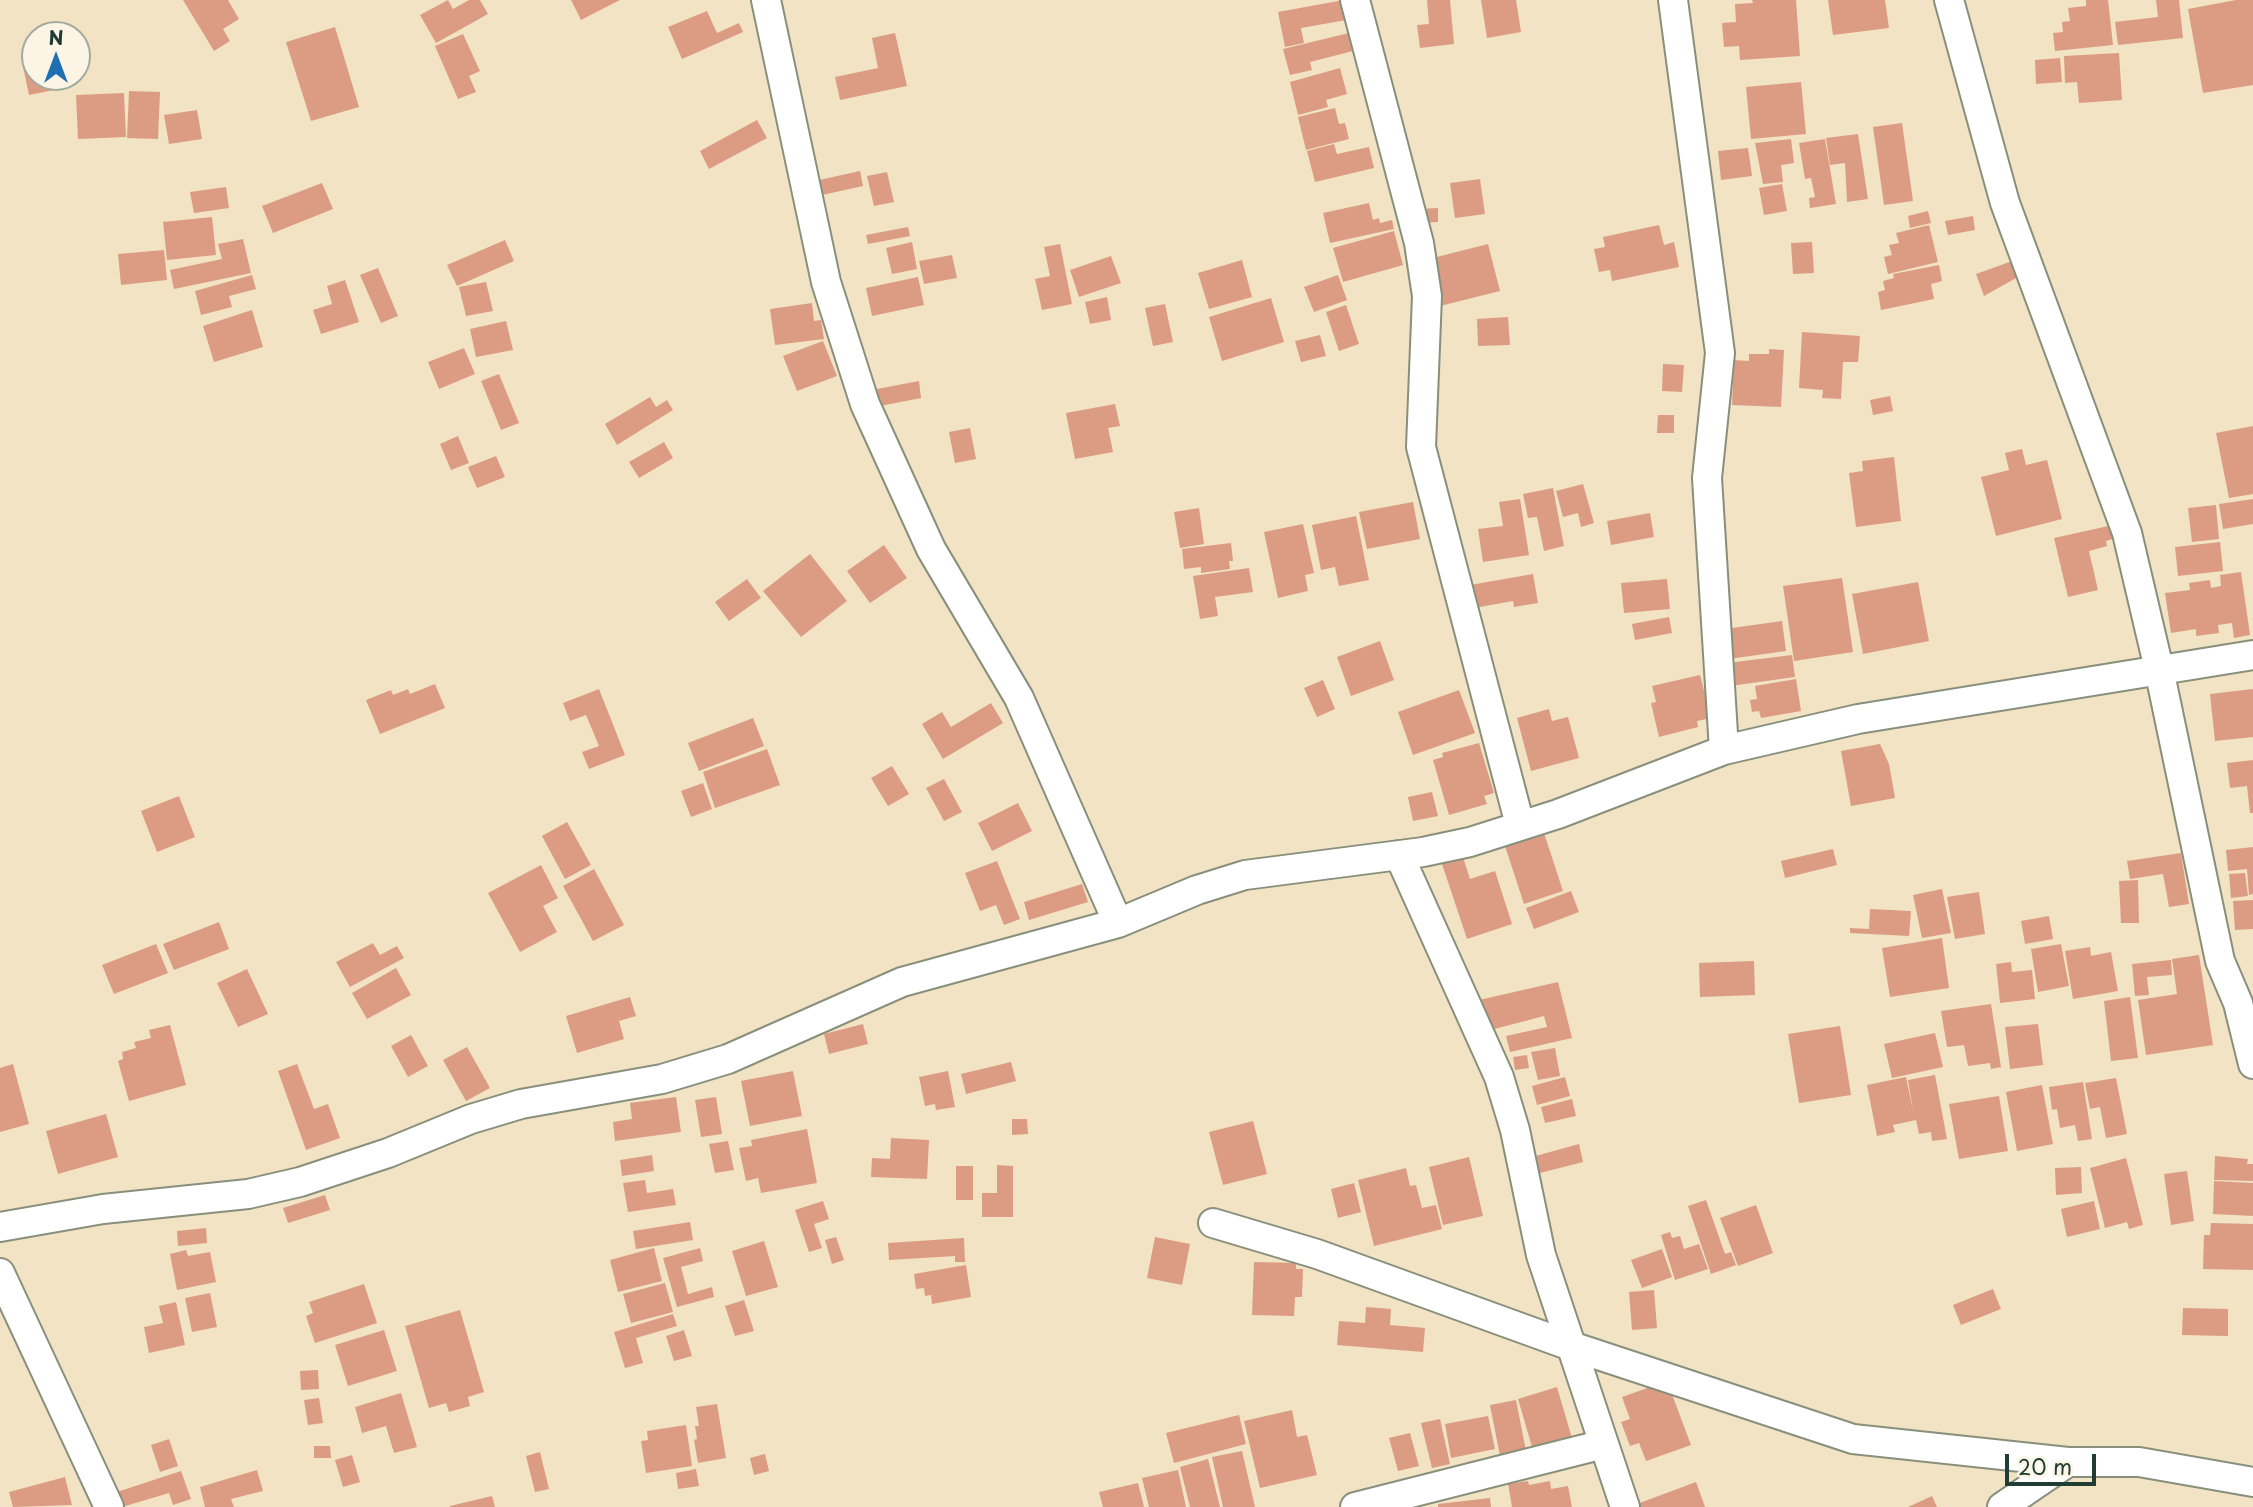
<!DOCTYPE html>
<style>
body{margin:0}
#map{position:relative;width:2253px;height:1507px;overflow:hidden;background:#f1e3c4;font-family:"Playpen Sans",sans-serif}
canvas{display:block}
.north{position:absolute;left:21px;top:21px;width:70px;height:70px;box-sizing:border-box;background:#fcf5e5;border:2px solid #a4ab9e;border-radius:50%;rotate:0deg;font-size:19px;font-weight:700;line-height:28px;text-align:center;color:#1f3d34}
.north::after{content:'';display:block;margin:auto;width:24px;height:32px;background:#1f6fb2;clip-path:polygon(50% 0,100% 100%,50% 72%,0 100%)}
.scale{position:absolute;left:2005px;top:1454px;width:91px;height:32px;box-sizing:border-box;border:4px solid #1f3d34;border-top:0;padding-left:9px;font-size:21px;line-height:24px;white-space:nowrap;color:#1f3d34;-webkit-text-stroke:5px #fcf5e5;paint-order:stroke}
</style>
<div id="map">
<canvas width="2253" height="1507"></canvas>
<div class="north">N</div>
<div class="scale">20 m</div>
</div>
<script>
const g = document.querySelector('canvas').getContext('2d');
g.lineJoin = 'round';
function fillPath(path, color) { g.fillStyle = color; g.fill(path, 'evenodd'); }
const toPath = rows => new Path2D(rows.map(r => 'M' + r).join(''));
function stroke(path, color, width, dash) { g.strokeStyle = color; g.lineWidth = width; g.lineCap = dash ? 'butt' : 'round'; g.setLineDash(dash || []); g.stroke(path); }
const building = toPath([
 [183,0,228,0,239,19,223,29,230,41,214,51],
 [448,0,453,9,469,0,480,0,488,14,436,43,420,15],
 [571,0,620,0,581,20],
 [1344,0,1352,19,1301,28,1304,43,1285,47,1278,12],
 [1427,0,1450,0,1454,44,1420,48,1417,25,1429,24],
 [1481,0,1516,0,1521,32,1487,38],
 [1752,0,1796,0,1800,56,1740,60,1739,46,1724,47,1722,23,1736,22,1735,4,1753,3],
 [1828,0,1885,0,1889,28,1833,35],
 [2086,0,2108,0,2113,45,2055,51,2053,33,2063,32,2062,22,2070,21,2068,8,2086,6],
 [2156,0,2179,0,2183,38,2118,45,2115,22,2158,17],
 [2236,0,2253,0,2253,85,2203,93,2188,9],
 [707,11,717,33,739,23,743,32,682,59,668,27],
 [335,27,359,107,311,121,286,42],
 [1353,32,1357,50,1310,62,1312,70,1290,75,1283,49],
 [895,33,907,86,840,100,835,77,878,68,872,38],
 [463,34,480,71,469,76,476,92,458,99,435,46],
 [35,43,35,77,61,77,64,88,29,95,21,57,31,55,29,44],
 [2119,53,2122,100,2079,103,2077,82,2065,83,2064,56],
 [2060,58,2062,82,2036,84,2035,60],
 [1340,68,1347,94,1326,100,1328,107,1298,115,1290,82],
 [1801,82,1806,134,1751,139,1746,87],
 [129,91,160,92,158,139,127,138],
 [124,93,126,137,78,139,76,95],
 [1335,108,1339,124,1345,123,1349,139,1306,150,1298,117],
 [197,110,202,139,169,144,164,115],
 [757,120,767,138,709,169,700,151],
 [1902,123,1913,201,1884,205,1873,127],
 [1858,134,1868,199,1847,202,1845,163,1830,165,1826,138],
 [1791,139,1794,163,1781,165,1783,182,1763,184,1755,143],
 [1825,139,1836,204,1810,208,1809,198,1815,197,1811,178,1805,179,1799,143],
 [1334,144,1337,154,1369,147,1374,168,1315,182,1307,151],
 [1748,148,1752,176,1721,180,1718,151],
 [860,171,863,186,822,195,819,180],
 [887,172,894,202,874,206,867,176],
 [1480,179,1485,214,1455,218,1450,183],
 [322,183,333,209,273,233,262,206],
 [1782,184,1787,211,1764,215,1759,188],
 [226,187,229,208,194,213,190,192],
 [1369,203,1373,220,1379,218,1380,223,1392,220,1394,229,1330,243,1323,213],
 [1438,208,1438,222,1418,223,1418,209],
 [1928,211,1931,223,1910,228,1908,216],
 [1973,216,1975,230,1948,235,1945,221],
 [212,217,216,255,167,260,163,222],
 [1659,225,1664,245,1674,242,1679,267,1612,281,1610,270,1599,272,1594,249,1605,247,1603,237],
 [1929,225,1938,262,1888,274,1884,257,1892,255,1889,245,1899,243,1896,233],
 [908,227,910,236,868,244,866,235],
 [1394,231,1403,265,1343,282,1333,248],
 [243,239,251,273,174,289,170,270,222,259,218,244],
 [505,240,514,261,457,286,447,265],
 [912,242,917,269,892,274,886,248],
 [1812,242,1814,273,1793,274,1791,243],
 [1060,244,1072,304,1042,310,1035,279,1050,276,1044,247],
 [1488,244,1500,291,1440,306,1429,259],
 [164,250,167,280,121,285,118,254],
 [952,255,957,278,924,284,919,261],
 [1111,256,1121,283,1079,297,1070,270],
 [1242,260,1252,297,1209,309,1198,273],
 [2015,260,2018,277,1984,296,1976,274],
 [1939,265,1942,281,1931,284,1934,299,1881,310,1878,292,1885,290,1883,281,1894,278,1893,274],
 [378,268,398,316,381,323,360,275],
 [252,275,256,289,229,296,232,307,201,315,195,291],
 [1338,275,1347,300,1314,312,1304,287],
 [918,277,924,305,872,316,866,288],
 [345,280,359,322,321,334,313,310,332,304,327,286],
 [486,282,493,311,466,316,459,287],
 [1107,297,1111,320,1090,324,1085,302],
 [1271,298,1284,342,1222,361,1209,317],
 [812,303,814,321,821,320,824,339,775,345,770,309],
 [1165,304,1173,342,1153,346,1145,308],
 [1346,305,1359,344,1339,351,1326,312],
 [252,310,263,347,214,362,203,326],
 [1508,317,1510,345,1478,346,1477,319],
 [506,321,513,350,476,357,470,329],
 [1802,332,1860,336,1858,362,1843,362,1841,399,1822,398,1823,390,1799,388],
 [1320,335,1326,356,1301,362,1295,341],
 [823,341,837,376,797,391,783,356],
 [464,348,475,374,439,389,428,362],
 [1769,349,1784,350,1781,407,1732,405,1734,360,1749,361,1749,354,1769,354],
 [1663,364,1684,365,1682,392,1662,391],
 [499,374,519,423,501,430,481,381],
 [919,381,921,398,880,406,877,389],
 [1890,396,1893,411,1873,415,1870,400],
 [650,397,656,407,667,400,673,410,617,445,605,424],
 [1115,404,1120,426,1108,428,1113,452,1075,459,1066,413],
 [1658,415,1674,415,1674,433,1657,433],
 [2253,426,2253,494,2229,498,2216,433],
 [970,428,976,459,955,463,949,432],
 [458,436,469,463,451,470,440,444],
 [664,442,673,458,639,478,629,462],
 [2022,449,2026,465,2047,460,2062,519,1996,536,1981,477,2009,470,2005,453],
 [496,456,505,477,477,488,468,467],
 [1894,457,1901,521,1856,527,1849,473,1863,471,1862,461],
 [1583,484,1594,523,1581,527,1578,513,1563,517,1556,491],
 [1553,488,1564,546,1544,551,1537,517,1528,518,1523,494],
 [1520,499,1529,555,1483,562,1478,529,1503,526,1499,502],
 [2253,499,2253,524,2223,529,2219,504],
 [1413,502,1420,539,1367,549,1359,512],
 [2216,505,2219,539,2192,542,2188,508],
 [1199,508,1204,544,1180,548,1174,512],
 [1650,513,1654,537,1611,545,1607,521],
 [1356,516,1369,580,1339,586,1335,567,1321,570,1312,525],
 [1303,524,1314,573,1305,575,1308,591,1278,598,1264,532],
 [2113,525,2116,538,2106,541,2107,546,2089,551,2098,590,2068,597,2054,538],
 [2220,542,2223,571,2178,576,2175,547],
 [1231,543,1233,561,1229,561,1230,569,1201,573,1201,567,1184,569,1182,549],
 [884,545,907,578,870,603,847,571],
 [810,554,847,601,801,637,763,591],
 [1249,568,1253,592,1215,597,1218,616,1200,619,1193,576],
 [2241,572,2250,635,2234,638,2232,623,2218,625,2219,633,2196,636,2196,629,2171,633,2165,593,2190,590,2189,583,2210,580,2211,588,2221,586,2220,575],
 [1533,574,1538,603,1514,607,1513,601,1474,608,1470,585],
 [1842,578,1853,652,1794,661,1783,586],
 [747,579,761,598,729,621,715,602],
 [1667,579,1670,609,1624,613,1621,583],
 [1918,582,1929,641,1863,654,1852,594],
 [1669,617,1672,633,1635,640,1632,624],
 [1782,621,1786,651,1729,659,1725,629],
 [1380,641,1394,680,1351,696,1337,657],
 [1792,655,1795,677,1730,686,1727,663],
 [1700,675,1711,718,1697,721,1698,727,1659,737,1651,703,1656,702,1652,686],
 [1796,679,1801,711,1761,718,1759,711,1752,712,1750,700,1757,699,1755,686],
 [1323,680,1335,709,1317,717,1304,688],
 [435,684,445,708,380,734,366,700,391,690,393,695,408,689,410,694],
 [599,689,625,755,589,769,582,752,599,746,586,715,570,721,563,703],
 [2253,689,2253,737,2215,741,2210,694],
 [1459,690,1475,733,1413,755,1398,712],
 [991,703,1003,723,943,759,922,724,942,712,951,727],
 [1549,709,1552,721,1568,717,1579,758,1531,771,1517,718],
 [753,718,764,746,699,771,688,743],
 [1479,743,1494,793,1484,796,1487,804,1449,815,1433,760,1443,757,1442,753],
 [1880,744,1889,764,1895,798,1851,806,1841,751],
 [767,749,780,785,715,808,703,772],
 [2253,760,2253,813,2250,813,2247,786,2230,788,2227,763],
 [892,766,909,794,888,806,871,778],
 [944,779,962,812,944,821,926,788],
 [703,783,712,809,691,817,681,791],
 [1432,792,1438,816,1413,821,1408,797],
 [179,796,195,837,157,852,141,811],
 [1018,803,1032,831,992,851,978,823],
 [567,822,591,865,565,879,542,836],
 [1544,833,1563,891,1524,904,1505,846],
 [2253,847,2253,894,2249,895,2247,869,2228,871,2226,850],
 [1833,849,1837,865,1785,878,1781,861],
 [2181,853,2189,904,2169,907,2163,874,2130,879,2127,861],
 [1463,857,1470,879,1495,871,1512,924,1467,939,1442,864],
 [997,861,1020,919,1004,925,996,905,980,911,965,873],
 [541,865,558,898,543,906,557,932,520,952,488,893],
 [594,869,624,925,593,941,563,886],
 [2245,873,2248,896,2231,898,2229,874],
 [2138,880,2139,923,2121,923,2119,881],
 [1082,884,1088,902,1029,920,1024,902],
 [1942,889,1951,933,1922,938,1913,895],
 [1571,891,1579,912,1534,929,1526,908],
 [1979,892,1985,934,1955,939,1947,897],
 [2253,900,2253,929,2235,930,2233,901],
 [1870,909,1911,911,1909,936,1850,933,1850,928,1869,929],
 [2049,916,2053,939,2025,944,2021,921],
 [219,922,229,949,174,970,163,944],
 [1942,938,1949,988,1890,997,1882,948],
 [373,943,380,955,397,946,404,958,350,987,336,962],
 [156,944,168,973,114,994,102,965],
 [2061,944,2069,986,2038,992,2031,949],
 [2090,947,2091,956,2111,952,2118,991,2073,999,2065,951],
 [2199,955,2213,1045,2146,1055,2138,1000,2177,994,2172,959],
 [2171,960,2172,975,2147,977,2149,995,2135,996,2132,964],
 [1754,961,1755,995,1700,997,1699,963],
 [2011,962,2012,972,2032,970,2035,999,2000,1003,1996,964],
 [396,968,411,995,367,1019,352,993],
 [247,969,268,1014,238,1027,217,983],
 [1558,982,1572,1038,1510,1052,1506,1036,1547,1027,1544,1016,1487,1031,1479,1000],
 [630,997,636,1016,619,1021,624,1039,577,1053,566,1016],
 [2130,997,2138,1058,2111,1061,2104,1001],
 [1991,1004,2001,1067,1991,1069,1990,1063,1968,1066,1964,1045,1947,1047,1941,1011],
 [863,1024,868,1044,829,1054,824,1034],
 [2038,1024,2043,1065,2010,1069,2005,1027],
 [170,1025,186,1085,129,1101,118,1061,123,1059,122,1052,136,1048,134,1042,151,1038,149,1030],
 [1840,1026,1851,1095,1799,1103,1788,1034],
 [1935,1033,1943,1067,1892,1078,1884,1044],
 [411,1035,428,1066,408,1077,391,1046],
 [467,1047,490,1088,466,1101,443,1060],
 [1555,1048,1560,1076,1538,1080,1531,1052],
 [1527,1055,1529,1068,1515,1070,1513,1057],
 [1011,1062,1016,1081,966,1094,961,1074],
 [13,1064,29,1124,0,1132,0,1068],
 [297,1064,314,1109,328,1104,340,1138,306,1150,278,1071],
 [793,1071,802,1116,750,1126,741,1081],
 [948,1071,955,1107,936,1110,935,1104,925,1106,919,1077],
 [1935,1075,1947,1139,1932,1141,1931,1132,1919,1134,1916,1120,1893,1125,1895,1132,1877,1136,1867,1085,1906,1077,1913,1111,1908,1080],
 [1565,1077,1570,1096,1537,1105,1532,1086],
 [2116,1078,2127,1134,2106,1138,2100,1107,2090,1109,2085,1083],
 [2083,1082,2092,1139,2078,1141,2075,1125,2060,1128,2057,1109,2052,1110,2049,1087],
 [2042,1085,2053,1144,2017,1151,2006,1092],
 [1999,1096,2008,1151,1959,1159,1949,1104],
 [676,1097,681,1132,615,1141,613,1122,632,1119,630,1103],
 [716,1097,722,1134,701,1137,695,1100],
 [1572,1099,1576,1116,1545,1123,1541,1107],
 [106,1114,118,1157,58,1174,46,1131],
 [1012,1119,1027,1119,1028,1134,1012,1135],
 [1253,1121,1267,1174,1223,1185,1209,1132],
 [807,1129,817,1183,761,1193,758,1178,746,1181,739,1148,752,1146,751,1140],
 [891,1138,929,1140,927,1179,871,1177,872,1158,890,1159],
 [728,1141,734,1170,715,1173,709,1144],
 [1579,1144,1583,1162,1536,1174,1532,1157],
 [652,1155,654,1171,622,1176,620,1160],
 [2215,1156,2248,1159,2247,1164,2253,1164,2253,1181,2214,1180],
 [1469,1157,1483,1216,1443,1225,1429,1167],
 [2126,1158,2143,1225,2129,1229,2127,1222,2105,1228,2090,1168],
 [997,1165,1013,1166,1013,1217,982,1217,982,1193,997,1193],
 [956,1166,973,1166,973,1200,956,1200],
 [2081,1167,2082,1193,2056,1195,2055,1168],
 [1406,1168,1410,1186,1416,1185,1422,1208,1436,1205,1442,1229,1374,1246,1358,1180],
 [2187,1171,2194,1221,2171,1225,2164,1174],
 [645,1180,647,1193,673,1189,676,1205,628,1212,623,1183],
 [2214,1181,2253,1183,2253,1216,2213,1214],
 [1354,1183,1361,1212,1338,1218,1331,1189],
 [325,1195,330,1210,288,1223,283,1208],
 [1706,1200,1725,1254,1731,1252,1736,1265,1711,1274,1688,1206],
 [823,1201,829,1219,814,1224,822,1248,809,1252,795,1210],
 [2094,1201,2100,1229,2067,1237,2061,1209],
 [1756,1205,1773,1253,1738,1266,1720,1218],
 [690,1222,693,1240,636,1249,633,1231],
 [2211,1223,2253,1224,2253,1270,2203,1269,2204,1235,2210,1235],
 [206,1228,207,1243,178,1246,177,1231],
 [1670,1232,1672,1238,1680,1236,1684,1249,1699,1244,1708,1269,1675,1280,1661,1235],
 [836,1237,844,1260,832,1264,825,1240],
 [1155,1237,1190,1244,1182,1285,1147,1278],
 [964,1238,965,1262,955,1262,955,1256,889,1260,888,1243],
 [764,1241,778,1287,746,1296,732,1251],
 [654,1248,662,1281,618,1292,610,1260],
 [700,1248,703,1261,681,1267,688,1294,712,1287,714,1297,677,1307,663,1258],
 [1662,1249,1672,1277,1642,1288,1631,1260],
 [186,1250,188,1256,210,1252,216,1282,177,1290,170,1254],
 [1254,1262,1296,1263,1296,1269,1303,1269,1302,1297,1295,1297,1294,1316,1252,1315],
 [966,1265,971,1297,932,1304,931,1295,925,1296,924,1288,916,1289,914,1274],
 [665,1283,673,1312,631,1323,623,1294],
 [364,1284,377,1323,315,1343,306,1316,313,1313,309,1302],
 [1993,1289,2001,1309,1961,1325,1953,1305],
 [1654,1290,1657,1328,1632,1330,1629,1292],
 [210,1293,217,1327,192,1332,185,1298],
 [744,1300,754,1331,735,1336,725,1306],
 [176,1302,185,1345,149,1353,144,1327,163,1323,159,1306],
 [1366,1307,1391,1309,1390,1325,1425,1328,1423,1352,1337,1345,1339,1321,1365,1323],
 [2183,1308,2228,1309,2228,1336,2182,1335],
 [460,1310,484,1392,468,1397,470,1406,449,1412,446,1403,429,1408,405,1326],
 [673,1314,677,1326,636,1338,643,1363,625,1368,614,1332],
 [384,1330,397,1371,348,1386,335,1345],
 [684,1330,692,1356,674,1361,666,1336],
 [318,1370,319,1389,301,1390,300,1371],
 [1667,1381,1691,1445,1646,1461,1639,1443,1630,1446,1621,1422,1630,1419,1622,1397],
 [1557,1387,1574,1445,1535,1457,1518,1399],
 [401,1393,417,1447,394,1453,386,1426,362,1433,355,1407],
 [319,1398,323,1423,308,1425,304,1400],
 [1516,1400,1527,1456,1501,1461,1490,1405],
 [717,1404,726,1458,698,1463,694,1440,697,1439,695,1426,699,1426,696,1407],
 [1292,1410,1297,1437,1307,1435,1317,1475,1260,1488,1244,1421],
 [1239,1415,1246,1444,1174,1463,1166,1433],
 [1488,1416,1495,1449,1451,1458,1445,1424],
 [1440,1419,1450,1464,1432,1468,1421,1423],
 [686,1425,692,1466,646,1473,641,1441,648,1440,647,1431],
 [1410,1433,1419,1466,1398,1471,1389,1438],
 [169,1439,178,1466,160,1472,151,1445],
 [314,1446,330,1446,331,1458,314,1458],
 [1242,1451,1255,1507,1223,1507,1212,1457],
 [540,1452,549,1489,535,1492,526,1456],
 [765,1454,769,1471,754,1475,750,1458],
 [352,1455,360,1482,343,1487,335,1460],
 [1208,1459,1220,1507,1190,1507,1180,1467],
 [696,1469,699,1486,678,1489,676,1473],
 [257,1470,263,1491,231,1499,234,1507,205,1507,200,1487],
 [1178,1470,1186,1507,1149,1507,1142,1478],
 [181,1471,191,1499,173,1505,169,1493,122,1507,117,1492],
 [65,1477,72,1505,13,1507,9,1492],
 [1528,1481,1529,1485,1550,1481,1551,1489,1568,1486,1572,1507,1512,1507,1508,1484],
 [1696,1482,1705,1507,1638,1507,1637,1504],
 [1138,1483,1144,1507,1103,1507,1099,1492],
 [492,1496,495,1507,450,1507,450,1506],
 [1932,1496,1937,1507,1908,1507],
 [1490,1498,1491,1507,1438,1507,1438,1504]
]);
const minor = toPath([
 [766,0,826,282,865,404,931,549,1019,698,1118,923],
 [1355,0,1419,243,1427,296,1421,447,1520,825],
 [1673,0,1720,353,1707,478,1724,750],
 [1949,0,2005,203,2127,533,2159,669,2220,961,2238,1003,2253,1064],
 [1399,855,1499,1077,1515,1130,1541,1255,1625,1507],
 [1213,1223,1317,1254,1571,1346,1853,1439,2068,1462],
 [0,1227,103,1209,248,1194,300,1182,388,1153,471,1119,521,1104,662,1079,728,1059,902,982,1118,923,1197,890,1245,875,1423,852,1470,842,1558,814,1724,750,1858,719,2253,655],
 [0,1273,109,1507],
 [1355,1507,1604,1444],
 [2002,1507,2068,1462,2139,1462,2253,1482]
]);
fillPath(building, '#dc9c84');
stroke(minor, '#88907c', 32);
stroke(minor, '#fff', 28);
</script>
